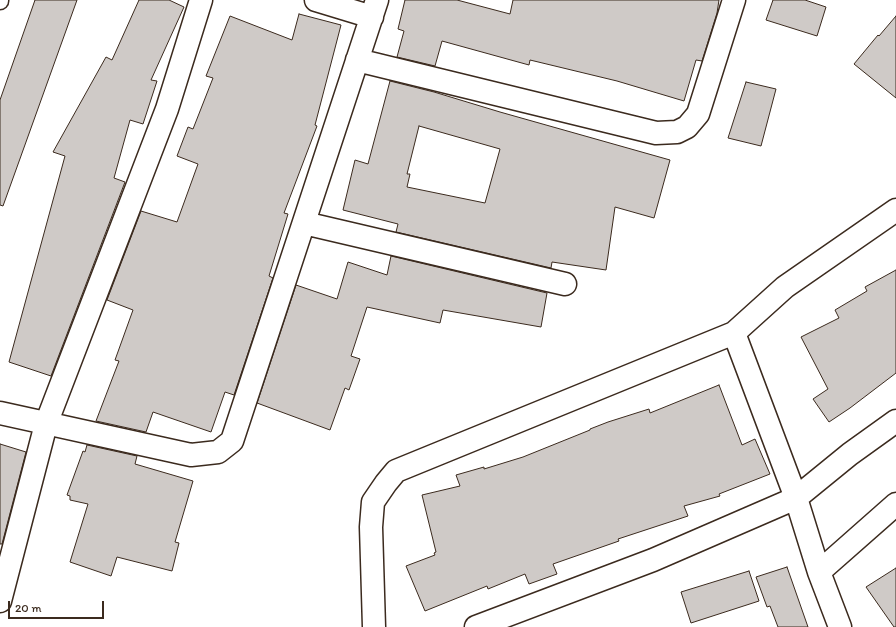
<!DOCTYPE html>
<style>
body{margin:0}
#map{position:relative;width:896px;height:627px;overflow:hidden;background:#fff;font-family:Itim,sans-serif}
canvas{display:block}
.scale{position:absolute;left:8px;top:601px;width:96px;height:18px;box-sizing:border-box;border:2px solid #3b2a1e;border-top:0;padding-left:5px;font-size:12px;line-height:14px;white-space:nowrap;color:#3b2a1e;-webkit-text-stroke:3px #fff;paint-order:stroke}
</style>
<div id="map">
<canvas width="896" height="627"></canvas>
<div class="scale">20 m</div>
</div>
<script>
const g = document.querySelector('canvas').getContext('2d');
g.lineJoin = 'round';
function fillPath(path, color) { g.fillStyle = color; g.fill(path, 'evenodd'); }
const toPath = rows => new Path2D(rows.map(r => 'M' + r).join(''));
function stroke(path, color, width, dash) { g.strokeStyle = color; g.lineWidth = width; g.lineCap = dash ? 'butt' : 'round'; g.setLineDash(dash || []); g.stroke(path); }
const building = toPath([
 [35,0,77,0,3,206,0,205,0,100,35,0],
 [139,0,169,0,184,7,151,80,157,81,143,124,130,120,114,178,125,182,51,376,9,362,65,156,53,152,106,57,112,60,139,0],
 [405,0,457,0,510,14,513,0,719,0,717,13,702,61,696,60,684,101,617,81,530,60,529,65,442,41,435,66,397,57,404,31,398,29,405,0],
 [773,0,805,0,826,7,817,36,766,20,773,0],
 [299,14,341,25,315,125,317,126,284,213,288,214,269,276,273,278,234,395,225,392,211,432,153,412,146,432,96,421,119,361,115,360,133,310,107,300,141,211,177,222,198,164,177,156,188,127,193,129,213,78,206,76,230,16,292,40,299,14],
 [896,16,896,98,854,64,878,35,879,36,896,16],
 [390,81,434,92,500,112,670,160,654,218,615,207,606,270,552,262,551,268,396,232,398,224,343,210,355,160,368,164,390,81],
 [419,126,500,149,485,203,407,187,410,174,407,174,419,126],
 [746,82,776,89,761,146,728,138,746,82],
 [391,256,547,293,541,327,443,310,440,323,367,307,351,356,360,359,349,390,345,388,330,430,257,403,296,285,337,299,348,262,387,275,391,256],
 [896,270,896,373,850,408,829,422,813,399,828,389,801,337,839,318,835,310,867,291,865,287,896,270],
 [719,385,742,445,755,439,770,474,719,494,720,496,684,506,688,516,618,539,619,541,553,564,557,574,529,584,525,574,488,589,487,586,425,611,406,566,435,555,434,553,436,552,422,495,460,486,456,475,484,467,484,469,523,457,590,430,590,429,608,422,649,409,650,413,719,385],
 [0,444,26,452,2,544,0,544,0,444],
 [87,445,137,456,135,464,193,481,175,542,179,543,172,571,117,557,111,576,70,562,88,504,70,500,70,496,67,495,83,451,85,452,87,445],
 [787,567,808,627,778,627,770,606,767,607,756,577,787,567],
 [896,568,896,627,894,627,866,587,896,568],
 [749,571,759,601,691,623,681,592,749,571]
]);
const service = toPath([
 [0,1,0,0]
]);
const minor = toPath([
 [316,0,372,17],
 [357,60,656,133,677,132,687,127,698,114,734,0],
 [304,223,565,284],
 [734,333,796,498,819,572,840,627],
 [0,413,191,455,218,452,232,441,377,0],
 [819,572,896,504],
 [0,601,46,424,167,109,201,0],
 [374,627,371,527,373,502,386,483,396,471,734,333,785,287,896,210],
 [476,627,653,560,796,498,850,454,896,421]
]);
fillPath(building, '#cfcac7');
stroke(building, '#3b2a1e', 1);
stroke(service, '#3b2a1e', 19);
stroke(minor, '#3b2a1e', 25);
stroke(service, '#fff', 16);
stroke(minor, '#fff', 22);
</script>
